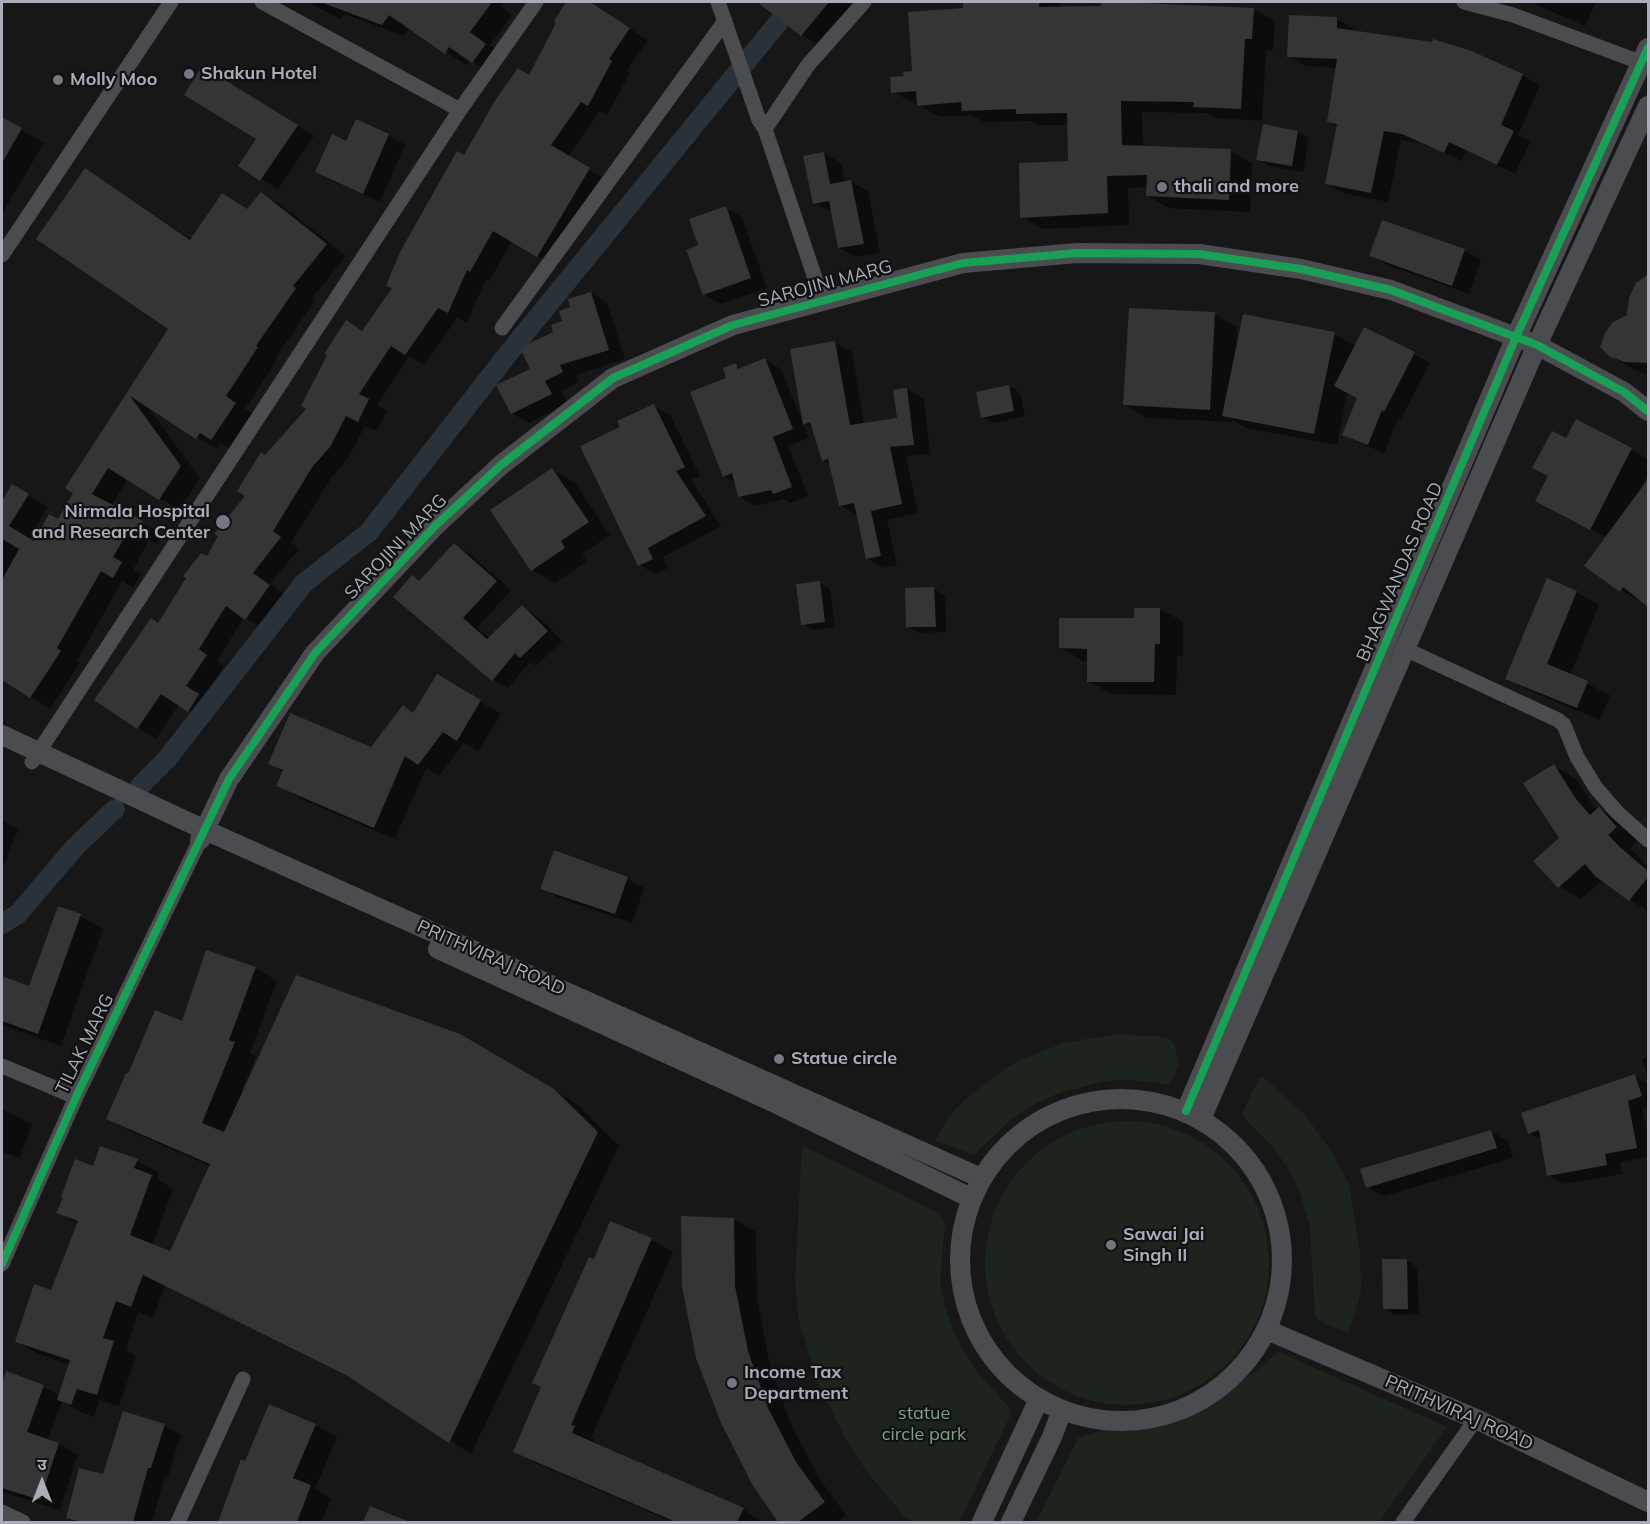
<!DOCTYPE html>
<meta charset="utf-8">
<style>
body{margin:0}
#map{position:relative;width:1650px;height:1524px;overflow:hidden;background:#171717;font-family:Mulish,"Noto Sans Devanagari",sans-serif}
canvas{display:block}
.frame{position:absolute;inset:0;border:3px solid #a8adb8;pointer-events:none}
.north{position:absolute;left:12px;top:1452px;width:60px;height:60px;-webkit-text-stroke:4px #111113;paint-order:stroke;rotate:0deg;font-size:16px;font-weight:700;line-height:24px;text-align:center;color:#a8adb8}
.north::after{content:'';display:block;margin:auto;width:21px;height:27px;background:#a8adb8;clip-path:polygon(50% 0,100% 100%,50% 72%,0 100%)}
</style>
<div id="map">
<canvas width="1650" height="1524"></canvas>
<div class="frame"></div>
<div class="north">उ</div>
</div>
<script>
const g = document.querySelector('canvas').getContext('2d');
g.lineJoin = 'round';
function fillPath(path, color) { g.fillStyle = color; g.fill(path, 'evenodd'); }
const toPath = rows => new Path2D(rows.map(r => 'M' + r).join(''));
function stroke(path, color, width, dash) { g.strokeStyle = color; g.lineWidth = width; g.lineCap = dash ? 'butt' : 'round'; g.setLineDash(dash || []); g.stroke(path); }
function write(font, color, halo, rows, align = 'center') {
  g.font = font + ' Mulish,sans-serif'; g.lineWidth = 4.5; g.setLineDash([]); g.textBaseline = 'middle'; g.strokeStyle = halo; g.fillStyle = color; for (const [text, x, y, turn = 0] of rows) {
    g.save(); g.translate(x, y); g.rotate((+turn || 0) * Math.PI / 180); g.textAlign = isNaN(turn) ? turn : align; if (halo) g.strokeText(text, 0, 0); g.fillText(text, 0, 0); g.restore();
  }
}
const green = toPath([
 [1119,1034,1165,1037,1174,1043,1179,1062,1174,1076,1168,1084,1127,1080,1104,1081,1059,1093,1037,1103,1011,1119,974,1155,935,1141,948,1117,968,1097,1006,1068,1024,1058,1067,1042],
 [1262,1076,1305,1115,1332,1152,1349,1184,1360,1253,1361,1290,1354,1318,1348,1332,1327,1325,1315,1317,1310,1227,1300,1193,1291,1173,1274,1148,1244,1118,1243,1112,1259,1078],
 '985 1263a142 142 0 1 1 284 0a142 142 0 1 1-284 0Z',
 [802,1146,898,1192,939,1214,945,1223,940,1282,945,1306,956,1337,976,1371,1008,1406,1011,1414,959,1522,914,1522,906,1518,867,1472,846,1439,818,1383,798,1317,795,1278],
 [1279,1352,1447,1427,1379,1522,1036,1522,1078,1438,1105,1430,1176,1421,1213,1405]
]);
const shadow = toPath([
 [307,2,505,2,502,7,512,15,490,45,506,57,493,74,470,60,466,65,410,28,403,36,345,14,340,19],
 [568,2,589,2,648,40,627,70,630,73,607,115,600,111,568,157,607,180,557,267,512,241,489,281,486,279,467,322,457,318,424,365,409,356,377,405,387,411,377,431,365,426,348,458,332,477,291,542,299,549,270,584,288,597,264,629,244,617,217,661,224,666,204,697,217,706,207,721,179,704,156,739,96,700,159,625,207,558,248,495,266,457,308,408,347,322,363,332,393,289,465,157,530,77,558,22,556,20],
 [759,2,862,2,825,48,802,35],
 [964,2,1059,2,1060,8,1102,7,1103,2,1147,2,1147,4,1253,9,1275,21,1273,50,1266,50,1262,121,1216,118,1207,113,1142,112,1143,147,1230,151,1252,163,1250,212,1169,208,1147,196,1148,187,1128,188,1129,225,1043,229,1022,217,1070,163,1069,125,1039,125,1032,121,984,122,971,115,940,117,893,92,905,78,914,72,964,9],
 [1530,2,1596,2,1585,26],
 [1337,19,1354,29,1354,32,1522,75,1540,85,1518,135,1530,142,1515,174,1467,151,1462,161,1421,143,1401,140,1388,202,1344,193,1326,183,1338,127,1329,122,1337,68,1306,66,1289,56],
 [219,78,314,136,278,189,240,166,258,139],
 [2,118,44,143,3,212,2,211],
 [1298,132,1309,138,1303,172,1269,166,1258,159],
 [389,135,405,145,380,202,333,181,316,172,347,143],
 [824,153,841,163,845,183,851,182,868,191,880,253,856,257,839,248,832,212,814,203],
 [105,182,192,240,248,210,261,194,281,205,346,256,312,298,315,300,275,359,277,360,245,409,255,415,232,450,221,443,217,449,147,406,200,478,180,510,128,479,111,506,162,534,157,544,149,540,133,570,141,574,133,588,122,581,77,661,80,663,50,709,2,678,2,493,6,496,12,486,48,507,29,539,35,543,59,521,75,492,67,487,170,328],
 [725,208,742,217,767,288,721,304,704,294,700,246],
 [1383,222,1465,251,1481,260,1469,294,1388,265,1371,256],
 [1647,276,1648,277,1648,374,1634,370,1611,356],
 [591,293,607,303,625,359,576,375,579,382,561,391,568,404,528,423,512,413,532,369,555,333],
 [1215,314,1237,327,1236,344,1334,334,1356,346,1414,354,1430,363,1401,419,1398,418,1384,453,1360,443,1344,434,1358,398,1347,392,1337,445,1246,428,1232,420,1232,422,1147,418,1125,405],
 [835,343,852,352,864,424,898,419,907,389,924,399,930,454,906,456,918,513,887,520,897,565,884,568,867,558,857,515,840,505,831,464,823,460,814,430,804,423],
 [765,360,781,369,809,438,788,446,808,496,790,503,784,499,755,506,739,496,736,483,724,476,728,379,736,365,742,369],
 [1009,386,1020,393,1025,416,994,423,983,417],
 [654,406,670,415,700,476,691,480,721,526,663,557,668,568,655,574,640,565,622,428],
 [1576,421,1648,459,1648,473,1640,491,1641,492,1648,482,1648,605,1641,599,1639,601,1621,590,1607,538,1560,513,1567,440],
 [552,470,575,483,610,535,582,554,587,561,555,583,532,570],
 [454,545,470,554,511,590,477,628,490,638,525,609,541,619,562,641,536,666,530,662,508,688,492,679,412,577,421,582],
 [820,583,830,589,835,627,813,630,802,624],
 [907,589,934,589,945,595,946,632,919,633,908,626],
 [1576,592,1599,605,1570,675,1610,695,1600,720,1530,691,1507,678],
 [1136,609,1160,609,1183,622,1183,656,1177,656,1176,695,1111,694,1088,681,1088,661,1083,661,1061,648,1136,620],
 [437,676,501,714,478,751,464,743,439,776,426,768,395,839,299,798,278,786,284,772,270,763,371,749,403,707,414,713],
 [1554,766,1576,779,1597,811,1599,809,1621,822,1638,841,1630,848,1648,867,1648,911,1630,900,1603,880,1581,899,1559,886,1560,839],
 [2,820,18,830,2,870],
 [627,878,644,888,632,923,559,898,542,888],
 [58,908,80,916,103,929,61,1046,2,1025,2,978,30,988],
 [255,968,277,981,250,1053,256,1056,242,1090,245,1091,459,1036,576,1103,619,1146,471,1454,359,1381,165,1286,153,1318,138,1312,126,1350,136,1356,119,1406,99,1400,94,1417,81,1412,62,1402,47,1440,59,1444,78,1455,60,1510,2,1492,2,1387,7,1373,44,1387,60,1396,70,1365,39,1354,17,1342,52,1292,78,1224,58,1212,94,1168,137,1161,159,1173,157,1179,173,1189,152,1246,171,1253,210,1166,130,1131,108,1118,183,1023],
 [1648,1057,1648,1079,1642,1059],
 [1635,1076,1648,1084,1648,1107,1643,1109,1648,1139,1648,1157,1620,1162,1622,1174,1564,1184,1548,1175,1542,1140,1529,1133],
 [2,1109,32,1124,20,1158,2,1152],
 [1491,1131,1508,1141,1513,1158,1384,1196,1367,1187],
 [734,1219,756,1232,757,1299,770,1365,790,1422,818,1477,846,1515,837,1522,780,1522,754,1485,697,1358],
 [611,1223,651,1240,673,1252,591,1438,595,1440,593,1444,743,1509,763,1522,673,1522,536,1463,515,1451],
 [1406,1260,1417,1267,1419,1314,1395,1315,1385,1308],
 [164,1425,181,1435,168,1477,165,1476,152,1522,76,1522,67,1518,104,1476],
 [315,1425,337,1437,315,1489,331,1499,322,1522,220,1522,242,1461,246,1463],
 [371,1508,407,1522,369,1522,366,1520]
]);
const canal = toPath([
 [140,786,167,759,304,583,369,532,511,350,795,2],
 [2,924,18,914,75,847,115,809]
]);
const building = toPath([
 [323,2,492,2,470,32,486,44,472,63,449,47,445,54,389,15,382,25,323,3],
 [566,2,590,2,630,28,609,59,612,61,588,106,581,102,551,145,590,168,537,257,493,231,470,272,467,270,448,313,438,308,405,355,391,346,359,394,369,399,358,422,346,416,330,447,313,466,273,531,281,537,253,573,270,585,245,620,226,606,199,649,207,655,186,686,199,694,188,712,161,694,137,729,94,700,151,618,158,623,186,578,183,576,201,553,207,556,218,536,214,534,245,496,237,491,261,452,265,455,306,409,301,406,327,355,324,354,346,320,362,331,392,288,386,286,400,252,457,151,464,155,496,99,518,68,529,75,556,23,554,21],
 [757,2,829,2,801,36],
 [963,2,1039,2,1039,7,1101,6,1101,2,1119,2,1254,8,1252,39,1245,39,1241,109,1193,107,1194,102,1121,101,1122,145,1231,149,1229,200,1146,196,1147,175,1107,176,1108,213,1020,218,1019,163,1068,161,1067,113,1016,114,1016,109,962,111,961,102,917,106,916,91,891,93,890,77,904,76,903,72,912,71,908,12,963,8],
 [1289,15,1337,17,1337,28,1432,42,1433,39,1469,50,1523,74,1501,125,1514,131,1497,165,1449,142,1444,153,1402,134,1384,131,1371,193,1325,184,1337,124,1327,122,1337,59,1287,57],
 [202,66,298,125,260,181,238,166,256,139,184,95],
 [2,117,22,128,2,163],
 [356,119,389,134,363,194,315,172,332,134,346,141],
 [1263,124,1298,131,1292,166,1256,160],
 [824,152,830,184,851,180,864,244,838,248,829,201,813,204,803,156],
 [85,168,190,240,222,193,247,209,261,192,327,244,293,286,296,288,256,346,258,347,226,396,236,403,211,440,200,433,196,439,130,396,181,466,159,500,108,468,92,494,143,521,136,534,129,530,113,557,122,562,113,578,101,571,57,648,61,651,30,698,2,680,2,580,19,549,2,539,2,501,12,484,29,494,9,526,34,541,49,514,58,519,73,493,65,488,168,329,36,239],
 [726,206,751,278,703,295,686,250,698,245,689,219],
 [1382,220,1465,249,1452,286,1369,256],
 [1648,274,1648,363,1625,362,1610,357,1600,347,1605,333,1613,322,1627,315,1629,297,1636,283],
 [591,292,609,350,560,365,563,372,545,381,552,394,511,414,496,385,530,369,520,348,553,332,551,325,562,321,559,311,570,307,568,299],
 [1129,308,1215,312,1210,410,1123,405],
 [1243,314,1335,332,1314,434,1222,416],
 [1364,327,1415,352,1384,412,1382,410,1368,445,1342,435,1357,398,1334,386],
 [835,341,850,425,897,418,893,390,907,388,914,445,890,447,902,504,871,511,881,556,866,559,854,503,839,506,828,459,822,461,810,422,803,425,790,349],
 [765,358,793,429,773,437,792,487,773,494,771,490,738,497,732,473,723,477,690,392,726,378,723,368,736,363,738,369],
 [1009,385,1014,411,981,418,976,392],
 [654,404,685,467,676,471,706,516,648,548,653,559,638,566,580,446,620,427,617,421],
 [1576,419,1632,448,1590,530,1535,501,1548,476,1532,468,1552,431,1566,438],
 [552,468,589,522,561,541,565,548,531,571,490,510],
 [1648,479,1648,607,1623,587,1620,592,1584,566],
 [454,543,497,581,463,618,487,639,522,605,548,631,520,658,515,653,492,681,393,597,412,575,419,581],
 [1547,578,1577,591,1547,664,1588,681,1577,708,1505,679],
 [820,581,825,622,801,625,796,584],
 [934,587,936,627,906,627,905,588],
 [1134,608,1160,608,1160,644,1155,644,1154,682,1087,682,1087,649,1059,648,1059,618,1134,618],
 [437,674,481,700,457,741,443,732,418,765,405,756,374,828,276,786,283,770,268,764,290,713,371,747,403,705,413,713],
 [1554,764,1576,799,1590,815,1599,807,1617,827,1608,835,1621,848,1648,871,1648,877,1629,901,1595,876,1585,864,1558,888,1533,861,1559,838,1523,783],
 [554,850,628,877,615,914,540,889],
 [58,906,81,914,38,1034,2,1021,2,976,29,986],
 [206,950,256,967,229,1040,235,1042,202,1123,224,1132,296,975,460,1034,554,1089,598,1132,449,1443,346,1375,143,1275,131,1307,116,1301,103,1338,114,1341,97,1395,77,1389,71,1405,57,1400,70,1360,15,1342,34,1284,51,1290,78,1221,56,1213,63,1198,61,1197,75,1159,93,1166,100,1146,138,1159,134,1168,152,1175,130,1235,170,1251,210,1164,106,1119,126,1073,128,1074,155,1010,182,1021],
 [1635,1074,1642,1096,1628,1101,1637,1148,1605,1154,1607,1165,1547,1176,1539,1130,1528,1134,1521,1113],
 [1491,1130,1497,1148,1366,1188,1360,1169],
 [681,1216,734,1218,735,1286,748,1351,768,1408,796,1462,825,1502,798,1522,778,1522,753,1486,721,1423,696,1358,682,1286],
 [610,1221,652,1238,571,1425,575,1426,572,1433,744,1508,737,1522,676,1522,513,1452,541,1387,532,1383,589,1257,594,1259],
 [1382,1259,1407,1259,1408,1309,1383,1309],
 [6,1371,44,1385,27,1432,59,1443,40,1500,2,1488,2,1383],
 [269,1404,316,1424,293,1478,311,1485,297,1522,218,1522,241,1459,245,1461],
 [123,1411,165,1424,151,1468,148,1468,133,1522,81,1522,66,1518,79,1468,103,1474],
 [370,1506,410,1522,363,1522]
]);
const minor = toPath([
 [262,2,460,110],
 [718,2,759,120,765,129,822,299],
 [1464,2,1513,15,1648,65],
 [765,129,808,65,864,2],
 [2,255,171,2],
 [502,328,725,21],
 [1405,649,1558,720,1564,725,1577,757,1596,788,1617,812,1648,840],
 [32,762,460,110,536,2],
 [2,1066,76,1097],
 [2,1264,76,1097,200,840],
 [2,1512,23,1522],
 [178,1522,243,1379],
 [1403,1522,1476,1419]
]);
const tertiary = toPath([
 [2,735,205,830,981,1178],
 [200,840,229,779,315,653,435,526,501,465,613,378,733,325,963,263,1077,253,1199,254,1301,269,1391,290,1537,345,1624,392,1648,411],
 [438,949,775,1103,971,1198],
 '960 1260a161 161 0 1 1 322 0a161 161 0 1 1-322 0Z',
 [1186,1111,1516,337,1648,48],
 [1201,1119,1537,345,1648,106],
 [1267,1330,1476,1419,1648,1502],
 [982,1522,1039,1399],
 [1011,1522,1052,1437,1062,1410]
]);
const cycleway = toPath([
 [1186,1111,1516,337,1648,48],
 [2,1264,76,1097,229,779,315,653,435,526,501,465,613,378,733,325,963,263,1077,253,1199,254,1301,269,1391,290,1537,345,1624,392,1648,411]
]);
const markers = [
 [189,74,6,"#757880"],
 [58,80,6,"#757880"],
 [1162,187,6,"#757880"],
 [223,522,8,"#757880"],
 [779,1059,6,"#757880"],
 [1111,1245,6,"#757880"],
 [732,1383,6,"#757880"]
];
const poiNames = [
 ["Shakun Hotel",201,74],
 ["Molly Moo",70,80],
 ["thali and more",1174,187],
 ["Nirmala Hospital",210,512,"right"],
 ["and Research Center",210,533,"right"],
 ["Statue circle",791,1059],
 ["Sawai Jai",1123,1235],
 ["Singh II",1123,1256],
 ["Income Tax",744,1373],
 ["Department",744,1394]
];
const streetNames = [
 ["SAROJINI MARG",825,284,-15],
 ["SAROJINI MARG",396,547,-46],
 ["BHAGWANDAS ROAD",1400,572,-67],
 ["PRITHVIRAJ ROAD",491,958,24],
 ["TILAK MARG",85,1044,-64],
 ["PRITHVIRAJ ROAD",1459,1413,24]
];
const parkNames = [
 ["statue",924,1414],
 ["circle park",924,1435]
];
fillPath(green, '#1d241e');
fillPath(shadow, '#0007');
stroke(canal, '#2a3239', 20);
fillPath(building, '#353536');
stroke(minor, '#4b4c50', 15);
stroke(tertiary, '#4b4c50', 20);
stroke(cycleway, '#1a9f57', 8);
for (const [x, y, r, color] of markers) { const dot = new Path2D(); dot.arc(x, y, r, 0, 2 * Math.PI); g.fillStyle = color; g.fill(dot); stroke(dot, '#111113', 2); }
write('bold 18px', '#a8adb8', '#111113', poiNames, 'left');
write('18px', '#a8adb8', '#111113', streetNames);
write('18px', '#7fa381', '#111113', parkNames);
</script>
